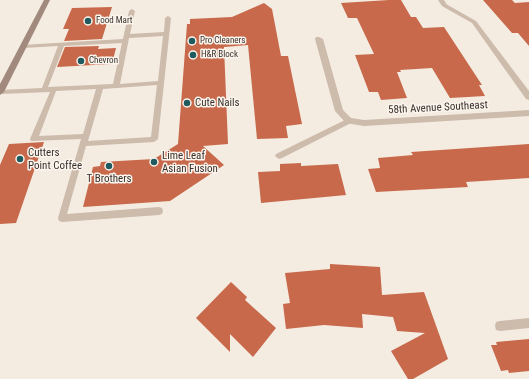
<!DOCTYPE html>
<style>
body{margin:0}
canvas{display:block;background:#f4ebe1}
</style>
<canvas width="529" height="379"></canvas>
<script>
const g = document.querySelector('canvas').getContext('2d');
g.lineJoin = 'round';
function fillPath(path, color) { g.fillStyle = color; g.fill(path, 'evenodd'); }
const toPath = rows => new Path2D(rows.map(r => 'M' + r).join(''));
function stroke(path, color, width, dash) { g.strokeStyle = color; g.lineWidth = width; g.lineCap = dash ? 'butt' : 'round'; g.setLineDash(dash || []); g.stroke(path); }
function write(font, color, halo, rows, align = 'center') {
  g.font = font + ' "Roboto Condensed",sans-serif'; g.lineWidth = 3; g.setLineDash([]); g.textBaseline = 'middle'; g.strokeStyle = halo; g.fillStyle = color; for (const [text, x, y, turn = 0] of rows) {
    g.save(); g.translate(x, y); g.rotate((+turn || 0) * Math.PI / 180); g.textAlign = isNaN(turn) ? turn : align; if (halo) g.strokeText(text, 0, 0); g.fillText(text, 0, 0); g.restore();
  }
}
const building = toPath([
 [389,0,401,0,411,17,416,17,423,28,444,27,482,85,479,85,485,96,450,98,432,68,400,70,401,72,397,72,407,98,381,100,378,92,369,92,355,55,374,54,357,18,348,18,341,3],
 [483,0,512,0,515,3,529,2,529,46,518,33,512,33],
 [264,3,272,9,281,56,288,56,302,124,286,126,288,138,257,139,248,45,224,47,228,144,203,146,224,165,170,201,83,207,93,167,100,166,101,162,154,159,178,144,187,24,190,24,190,19,232,17],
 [112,7,102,39,64,41,69,29,63,29,72,8],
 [99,46,98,49,116,48,112,64,57,67,65,47],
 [44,142,16,223,0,224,0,165,9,144],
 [529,144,529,178,466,182,468,187,376,192,368,169,380,168,378,158,413,155,411,152],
 [301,163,301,166,338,164,346,195,261,203,258,172,280,171,280,164],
 [330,264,380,267,382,295,424,292,448,359,413,379,408,379,391,351,425,333,397,331,393,317,362,314,363,328,324,325,286,329,283,304,290,303,285,273,330,269],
 [231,282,247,297,245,300,276,328,253,357,230,334,230,352,196,318],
 [529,339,529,371,509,373,508,370,501,371,491,345,497,345,496,342]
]);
const lane = toPath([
 [438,0,444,0,447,5,446,6,442,6,438,0],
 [132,9,135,11,130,34,164,32,165,18,168,16,171,18,158,139,154,142,86,146,67,214,159,207,162,208,163,211,162,214,159,215,62,222,59,221,58,218,81,139,31,141,30,139,50,92,0,94,0,90,42,88,58,46,24,48,21,46,22,45,123,39,129,11,132,9],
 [163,36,158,81,120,84,129,38,163,36],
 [122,43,113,84,48,87,64,46,122,43],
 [157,85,151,137,88,141,103,89,157,85],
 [96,89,83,134,39,136,56,91,96,89],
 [347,119,351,119,352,121,351,123,282,158,279,159,275,156,276,154,347,119],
 [529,318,529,328,500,331,496,330,495,326,496,322,500,321,529,318]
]);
const street = toPath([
 [442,4,446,4,476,21,529,91,529,100,526,99,472,23,442,6,442,4],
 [316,37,319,37,323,39,343,110,351,118,364,120,529,110,529,116,364,126,346,123,335,111,315,39,316,37]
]);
const secondary = toPath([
 [44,0,50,0,4,92,0,95,0,84,44,0]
]);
const markers = [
 [88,21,4,"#1f5a5e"],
 [192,41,4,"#1f5a5e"],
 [193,55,4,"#1f5a5e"],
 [81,61,4,"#1f5a5e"],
 [187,103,4,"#1f5a5e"],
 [20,159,4,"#1f5a5e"],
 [154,162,4,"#1f5a5e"],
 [109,166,4,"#1f5a5e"]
];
const farPoinames = [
 ["Food Mart",96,21],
 ["Pro Cleaners",200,41],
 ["H&R Block",201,55],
 ["Chevron",89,61]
];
const poiNames = [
 ["Cute Nails",195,103],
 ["Cutters",28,153],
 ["Point Coffee",28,166],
 ["Lime Leaf",162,156],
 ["Asian Fusion",162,169],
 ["T Brothers",109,179,"center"]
];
const streetNames = [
 ["58th Avenue Southeast",438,108,-3]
];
fillPath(building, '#c8694b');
fillPath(lane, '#cdbbac');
fillPath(street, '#cdbbac');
fillPath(secondary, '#a18a7d');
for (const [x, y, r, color] of markers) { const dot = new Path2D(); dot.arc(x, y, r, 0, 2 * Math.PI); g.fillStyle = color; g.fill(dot); stroke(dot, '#fbf5ee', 1.5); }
write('9px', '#3b302b', '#fbf5ee', farPoinames, 'left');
write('11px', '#3b302b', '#fbf5ee', poiNames, 'left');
write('11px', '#3b302b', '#fbf5ee', streetNames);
</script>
